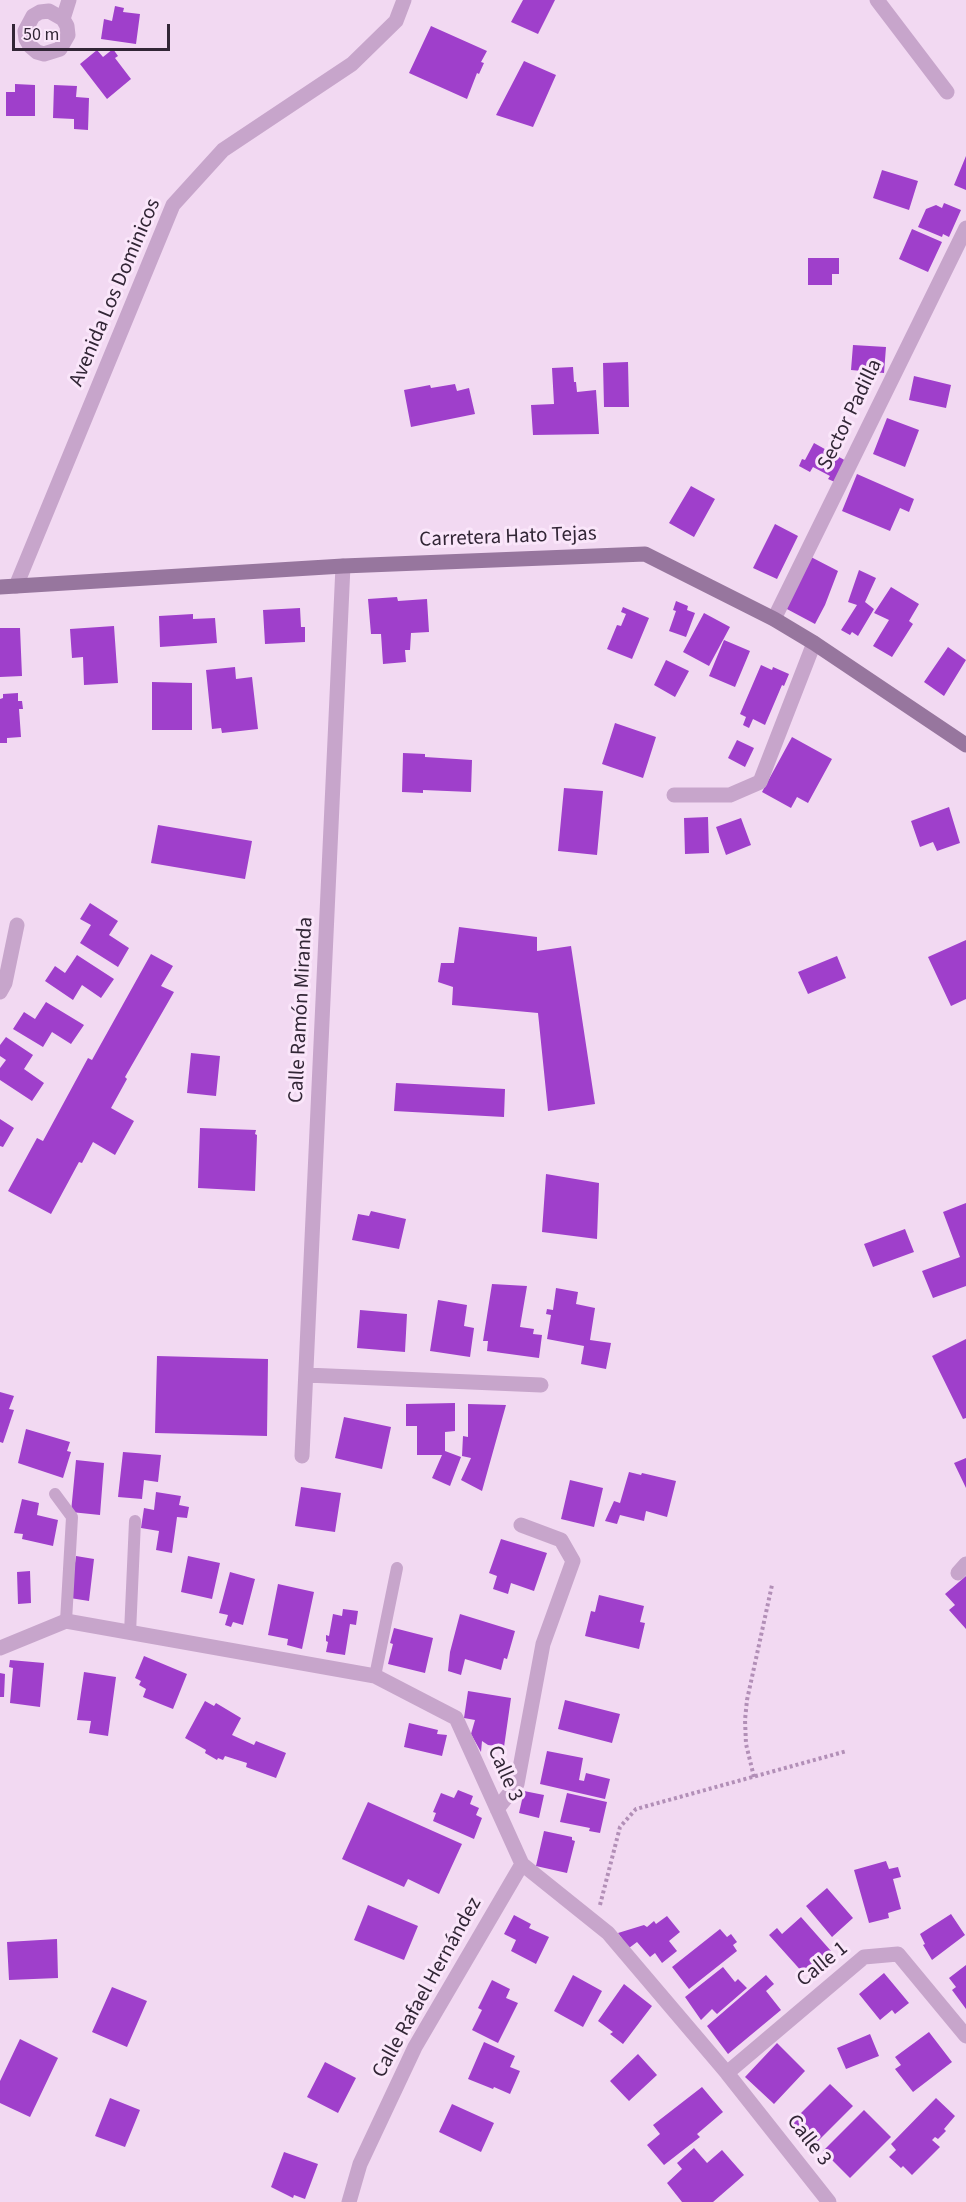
<!DOCTYPE html>
<meta charset="utf-8">
<style>
body{margin:0}
#map{position:relative;width:966px;height:2202px;overflow:hidden;background:#f2d9f2;font-family:"Source Sans 3",sans-serif}
canvas{display:block}
.scale{position:absolute;left:12px;top:24px;width:158px;height:27px;box-sizing:border-box;border:3px solid #322636;border-top:0;padding-left:8px;font-size:18px;line-height:21px;white-space:nowrap;color:#322636;-webkit-text-stroke:4px #fae6fa;paint-order:stroke}
</style>
<div id="map">
<canvas width="966" height="2202"></canvas>
<div class="scale">50 m</div>
</div>
<script>
const g = document.querySelector('canvas').getContext('2d');
g.lineJoin = 'round';
function fillPath(path, color) { g.fillStyle = color; g.fill(path, 'evenodd'); }
const toPath = rows => new Path2D(rows.map(r => 'M' + r).join(''));
function stroke(path, color, width, dash) { g.strokeStyle = color; g.lineWidth = width; g.lineCap = dash ? 'butt' : 'round'; g.setLineDash(dash || []); g.stroke(path); }
function write(font, color, halo, rows, align = 'center') {
  g.font = font + ' "Source Sans 3",sans-serif'; g.lineWidth = 6; g.setLineDash([]); g.textBaseline = 'middle'; g.strokeStyle = halo; g.fillStyle = color; for (const [text, x, y, turn = 0] of rows) {
    g.save(); g.translate(x, y); g.rotate((+turn || 0) * Math.PI / 180); g.textAlign = isNaN(turn) ? turn : align; if (halo) g.strokeText(text, 0, 0); g.fillText(text, 0, 0); g.restore();
  }
}
const building = toPath([
 [523,0,555,0,538,34,511,22],
 [115,6,124,8,123,12,140,14,136,44,101,39,104,19,112,21],
 [431,26,487,51,481,62,484,63,479,74,477,73,467,99,409,73],
 [113,49,118,56,115,58,131,79,107,99,80,64,97,50,103,57],
 [524,61,556,75,533,127,496,115],
 [15,84,35,85,35,116,6,116,6,92,15,92],
 [54,85,77,86,76,97,89,98,88,130,74,129,74,119,53,118],
 [966,156,966,190,954,185],
 [882,170,918,181,909,210,873,198],
 [944,203,961,210,949,237,943,234,942,237,918,227,926,209,936,205,942,208],
 [912,229,942,242,928,272,899,259],
 [808,258,839,258,839,274,832,274,832,285,808,285],
 [853,345,886,347,884,373,851,370],
 [628,362,629,407,604,407,603,363],
 [573,367,574,382,576,382,577,392,596,390,599,434,533,435,531,405,554,404,552,368],
 [914,376,951,385,946,408,909,400],
 [455,384,457,391,469,388,475,414,411,427,404,390,430,385,431,388],
 [887,418,919,430,905,467,873,454],
 [814,443,848,462,837,483,828,479,830,476,813,467,810,472,799,466,802,459,805,460],
 [857,474,914,499,909,512,900,508,890,531,842,511],
 [691,486,715,499,694,537,669,523],
 [775,524,798,536,777,579,753,568],
 [811,557,838,571,825,605,815,624,785,608],
 [859,570,876,578,865,602,874,609,858,636,852,632,850,635,841,630,857,605,848,602],
 [891,587,919,604,909,621,913,624,892,657,873,646,889,620,874,613],
 [397,597,398,601,427,599,429,632,411,633,410,650,405,650,406,662,383,664,381,634,371,634,368,599],
 [676,601,688,606,687,610,695,613,686,637,669,631,676,611,673,610],
 [623,607,649,618,632,659,607,649,617,625,621,626,626,614,621,612],
 [300,608,301,627,305,627,305,642,265,644,263,610],
 [704,613,730,627,709,666,683,652],
 [193,614,193,619,215,618,217,643,160,647,159,616],
 [114,626,118,683,84,685,83,657,72,658,70,629],
 [0,628,20,628,22,676,0,677],
 [724,640,750,651,735,687,709,676],
 [948,647,966,660,944,696,924,682],
 [666,660,689,671,675,697,654,685],
 [761,665,772,670,773,667,789,674,784,686,782,685,765,725,753,719,749,728,743,725,746,717,740,714],
 [235,667,236,679,252,677,258,729,222,733,221,728,212,729,206,670],
 [152,682,192,683,192,730,152,730],
 [18,693,18,701,22,701,23,709,19,709,21,737,7,738,7,743,0,743,0,699,3,698,3,694],
 [615,723,656,737,643,778,602,764],
 [792,737,832,759,808,803,797,797,791,808,762,792],
 [737,740,754,748,745,767,728,758],
 [403,753,425,754,425,757,472,760,471,792,423,790,423,793,402,792],
 [564,788,603,791,597,855,558,851],
 [949,807,960,843,937,851,933,842,920,847,911,821],
 [708,817,709,853,685,854,684,818],
 [741,818,751,845,726,855,716,827],
 [158,825,252,841,245,879,151,863],
 [90,903,118,921,109,935,129,948,118,967,80,943,91,925,80,919],
 [459,927,537,937,537,951,571,946,595,1104,548,1111,538,1013,452,1005,453,987,438,982,441,963,454,963],
 [966,940,966,999,951,1006,928,957],
 [151,954,173,966,161,986,174,992,125,1077,127,1079,111,1108,134,1121,115,1155,93,1142,82,1163,79,1162,51,1214,8,1191,37,1138,43,1141,88,1058,92,1060],
 [77,955,114,979,101,998,82,985,73,1000,45,981,55,966,65,973],
 [837,956,846,978,808,994,798,972],
 [46,1002,84,1025,71,1044,52,1032,43,1047,13,1029,24,1012,35,1019],
 [6,1037,33,1055,24,1069,44,1083,32,1101,0,1080,0,1068,6,1060,0,1056,0,1045],
 [191,1053,220,1056,216,1096,187,1093],
 [396,1083,505,1089,504,1117,394,1111],
 [0,1119,14,1128,3,1147,0,1146],
 [200,1128,256,1130,255,1134,257,1135,255,1191,198,1188],
 [546,1174,599,1183,597,1239,542,1232],
 [966,1203,966,1286,933,1298,922,1271,960,1257,943,1212],
 [371,1211,406,1219,399,1249,352,1240,358,1214,369,1216],
 [905,1229,914,1252,873,1267,864,1244],
 [492,1284,527,1286,520,1327,534,1329,533,1334,542,1335,539,1358,487,1351,488,1341,483,1341],
 [556,1288,578,1292,576,1304,595,1308,590,1340,611,1343,606,1369,581,1364,584,1346,547,1339,551,1315,546,1314,547,1309,553,1310],
 [438,1300,467,1305,464,1326,474,1328,470,1357,430,1351],
 [360,1310,407,1314,405,1352,357,1348],
 [966,1339,966,1418,963,1419,932,1356],
 [157,1356,268,1359,267,1436,155,1433],
 [0,1392,14,1396,9,1409,14,1410,3,1443,0,1442],
 [455,1403,455,1431,445,1432,445,1451,461,1457,450,1486,432,1478,442,1455,417,1455,417,1426,406,1426,406,1404],
 [468,1404,506,1405,482,1491,461,1480,471,1458,462,1456,463,1436,468,1437],
 [344,1417,391,1427,382,1469,335,1458],
 [26,1429,70,1442,67,1451,71,1452,63,1478,18,1463],
 [123,1452,161,1455,158,1482,144,1480,142,1499,118,1497],
 [966,1458,966,1488,954,1463],
 [76,1460,104,1463,100,1515,71,1512],
 [629,1472,641,1475,642,1473,676,1481,667,1517,646,1511,644,1521,620,1515,617,1524,605,1521,614,1501,620,1503],
 [570,1480,603,1488,594,1527,561,1519],
 [301,1487,341,1493,335,1532,295,1526],
 [156,1492,181,1496,179,1505,189,1507,187,1518,177,1517,172,1553,156,1550,159,1531,141,1528,144,1508,154,1510],
 [22,1499,39,1503,37,1515,58,1520,53,1546,22,1539,23,1534,14,1533],
 [501,1539,547,1553,534,1591,511,1583,508,1594,493,1589,497,1576,489,1573],
 [76,1556,94,1559,89,1601,70,1598],
 [188,1556,220,1563,212,1599,181,1592],
 [30,1571,31,1603,18,1604,17,1572],
 [230,1572,255,1579,243,1625,233,1622,231,1627,225,1625,228,1615,219,1613],
 [966,1576,966,1629,949,1610,955,1605,945,1594],
 [278,1584,314,1592,302,1649,287,1645,288,1639,268,1635],
 [599,1595,644,1606,640,1622,645,1623,639,1649,585,1636,591,1611,595,1612],
 [343,1609,358,1611,356,1625,350,1624,345,1655,326,1652,328,1642,326,1641,326,1635,329,1636,333,1614,342,1616],
 [460,1614,515,1631,507,1659,504,1658,501,1670,465,1659,461,1675,448,1671,450,1652],
 [394,1628,433,1638,425,1673,388,1664,393,1644,390,1643],
 [144,1656,187,1674,173,1709,143,1697,146,1689,139,1685,141,1681,135,1678],
 [10,1660,44,1663,40,1707,10,1703,13,1668,9,1667],
 [84,1672,116,1677,108,1736,89,1733,91,1721,77,1720],
 [0,1673,5,1674,4,1697,0,1697],
 [468,1691,511,1698,504,1747,488,1745,482,1741,481,1752,471,1734,475,1720,464,1718],
 [565,1700,620,1714,612,1743,558,1729],
 [205,1701,214,1706,216,1703,241,1718,232,1735,254,1745,256,1741,286,1753,276,1778,246,1767,247,1763,225,1756,223,1760,218,1758,217,1760,205,1753,206,1750,185,1738],
 [409,1723,438,1730,437,1734,447,1735,442,1756,404,1747],
 [547,1751,583,1758,579,1780,584,1781,586,1773,610,1779,605,1799,540,1784],
 [458,1790,473,1796,470,1804,479,1808,476,1815,482,1818,474,1839,433,1821,436,1813,433,1812,441,1793,454,1798],
 [524,1791,544,1795,539,1818,519,1813],
 [567,1793,607,1802,600,1833,589,1831,590,1828,560,1822],
 [368,1802,462,1844,439,1894,408,1879,404,1887,342,1859],
 [544,1831,572,1837,572,1840,575,1841,567,1873,536,1866],
 [886,1861,889,1869,898,1867,901,1877,893,1879,901,1909,888,1913,889,1918,869,1923,854,1870],
 [827,1888,853,1918,832,1937,806,1906],
 [368,1905,418,1926,404,1960,354,1940],
 [951,1914,965,1935,932,1960,923,1945,925,1944,920,1934],
 [514,1915,531,1924,529,1928,549,1937,536,1964,511,1951,516,1940,504,1934],
 [667,1916,680,1932,669,1941,677,1951,662,1963,655,1953,650,1957,637,1942,629,1948,618,1933,644,1925,647,1927,654,1921,656,1924],
 [801,1917,831,1951,804,1974,769,1935,777,1928,782,1934],
 [720,1929,727,1937,731,1934,737,1942,733,1945,737,1951,689,1989,672,1967],
 [57,1939,58,1978,9,1980,7,1942],
 [966,1965,966,2009,952,1990,956,1987,949,1978],
 [723,1967,735,1982,738,1979,747,1988,717,2014,712,2009,701,2020,685,1997],
 [884,1973,909,2003,895,2014,892,2010,880,2020,859,1994],
 [573,1975,602,1991,583,2027,554,2011],
 [766,1975,774,1984,766,1991,781,2010,728,2054,707,2026],
 [492,1980,510,1989,506,1998,518,2003,498,2043,472,2030,482,2010,478,2008],
 [624,1984,652,2006,623,2044,610,2034,613,2032,598,2021],
 [112,1987,147,2001,127,2047,92,2032],
 [929,2032,952,2062,913,2092,895,2069,901,2065,895,2057],
 [870,2034,879,2056,846,2069,837,2048],
 [20,2039,58,2058,30,2117,0,2103,0,2081],
 [484,2042,515,2056,510,2067,520,2071,510,2094,494,2087,493,2089,468,2079],
 [777,2043,805,2071,774,2104,745,2077],
 [638,2054,657,2075,629,2101,610,2081],
 [325,2062,356,2078,338,2113,307,2097],
 [830,2084,853,2106,813,2146,790,2124],
 [702,2087,723,2112,697,2134,700,2137,664,2165,647,2145,660,2134,653,2125],
 [110,2098,140,2110,125,2147,95,2136],
 [936,2098,955,2116,944,2129,946,2131,938,2139,935,2137,932,2140,940,2147,912,2175,903,2166,901,2168,889,2157,896,2150,891,2144],
 [452,2104,494,2123,481,2152,439,2132],
 [864,2110,891,2137,850,2178,823,2151],
 [694,2148,707,2163,722,2150,744,2175,713,2202,682,2202,667,2183,682,2169,677,2163],
 [284,2152,318,2164,305,2199,294,2195,293,2198,271,2187]
]);
const path = toPath([
 [754,1777,746,1744,745,1720,747,1700,772,1585],
 [600,1905,620,1827,636,1809,847,1751]
]);
const lane = toPath([
 [55,1494,72,1517,66,1621],
 [130,1633,135,1521],
 [375,1676,397,1568]
]);
const street = toPath([
 [877,0,947,92],
 [63,19,49,11,40,12,33,16,25,31,26,39,30,46,37,52,44,54,60,49,68,35,67,26,63,19,69,0],
 [16,586,173,205,223,150,352,64,396,21,404,0],
 [774,619,966,228],
 [674,795,730,795,760,782,814,643],
 [0,992,5,983,17,925],
 [306,1375,541,1385],
 [302,1456,343,566],
 [958,1573,966,1564],
 [0,1648,66,1621,375,1676,456,1718,522,1864,608,1933,727,2073,829,2202],
 [497,1809,517,1784,543,1644,573,1561,561,1540,521,1525],
 [727,2073,864,1957,898,1954,966,2036],
 [349,2202,360,2164,415,2047,522,1864]
]);
const secondary = toPath([
 [0,587,343,566,645,554,774,619,814,643,966,745]
]);
const streetNames = [
 ["Avenida Los Dominicos",116,293,-67],
 ["Sector Padilla",851,415,-64],
 ["Carretera Hato Tejas",508,538,-2],
 ["Calle Ramón Miranda",302,1010,-87],
 ["Calle 3",504,1774,66],
 ["Calle 1",823,1965,-39],
 ["Calle Rafael Hernández",428,1988,-61],
 ["Calle 3",808,2141,52]
];
fillPath(building, '#9f3fcb');
stroke(path, '#b28fb7', 4, [3, 3]);
stroke(lane, '#c7a5cb', 12);
stroke(street, '#c7a5cb', 15);
stroke(secondary, '#97769e', 15);
write('21px', '#322636', '#fae6fa', streetNames);
</script>
